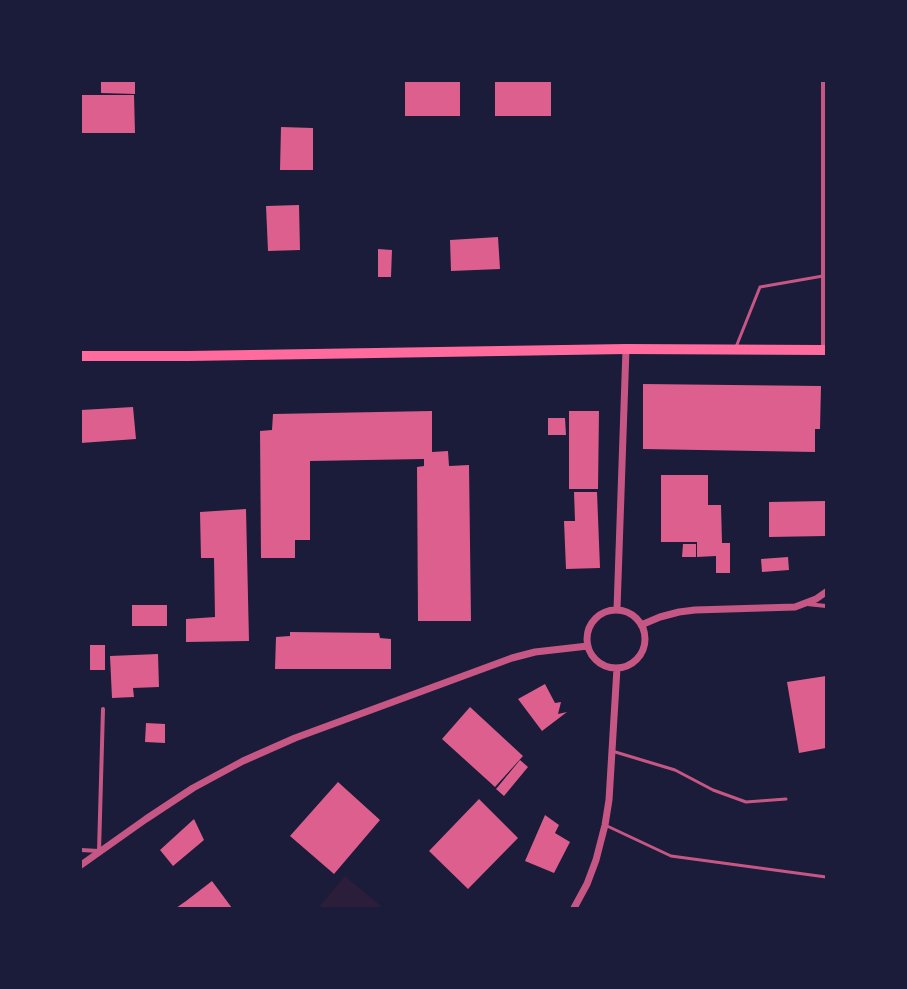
<!DOCTYPE html>
<style>
body{margin:0}
#map{position:relative;width:907px;height:989px;overflow:hidden;background:#1b1b3a;font-family:"Times New Roman",serif}
canvas{display:block}
.frame{position:absolute;inset:0;border:82px solid #1b1b3a;pointer-events:none}
</style>
<div id="map">
<canvas width="907" height="989"></canvas>
<div class="frame"></div>
</div>
<script>
const c = document.querySelector('canvas').getContext('2d');
c.lineJoin = 'round';
function fill(path, color) { c.fillStyle = color; c.fill(path, 'evenodd'); }
const shape = rows => new Path2D(rows.map(r => 'M' + r).join(''));
function strokePath(path, color, width, dash) { c.strokeStyle = color; c.lineWidth = width; c.lineCap = dash ? 'butt' : 'round'; c.setLineDash(dash || []); c.stroke(path); }
const green = shape([
 [345,876,383,908,318,908]
]);
const building = shape([
 [101,81,135,81,135,94,101,93],
 [405,81,460,81,460,116,405,116],
 [495,81,551,81,551,116,495,116],
 [81,95,134,95,135,133,81,133],
 [281,127,313,128,313,170,280,170],
 [299,205,300,250,268,251,266,206],
 [498,237,500,269,451,271,450,240],
 [378,249,392,250,391,277,378,277],
 [643,384,821,386,820,429,815,429,815,452,643,449],
 [133,407,136,439,81,443,81,410],
 [432,411,432,452,448,451,449,466,469,465,471,621,418,621,417,467,424,466,424,459,310,461,310,540,295,540,295,558,261,558,260,431,272,430,273,414],
 [569,411,599,411,598,489,569,489],
 [548,418,565,418,566,435,548,435],
 [661,475,708,475,708,505,721,505,722,543,730,543,730,573,716,573,716,556,697,557,697,542,661,542],
 [574,492,597,492,600,568,566,569,564,521,575,521],
 [826,501,826,536,769,537,769,502],
 [246,509,249,641,186,642,186,619,215,617,214,558,201,558,200,512],
 [683,544,696,544,696,557,682,557],
 [788,557,789,570,762,572,761,559],
 [132,605,167,605,167,626,132,626],
 [290,632,379,633,380,638,391,639,391,669,275,669,276,637,290,636],
 [90,645,105,645,105,670,90,670],
 [158,654,159,687,133,688,134,697,112,698,110,656],
 [826,676,826,748,799,753,787,682],
 [545,684,555,703,561,702,558,714,567,712,542,731,518,699],
 [470,707,523,756,495,787,442,739],
 [146,723,165,724,165,743,145,742],
 [520,760,528,767,504,796,496,789],
 [338,782,380,820,334,874,290,836],
 [479,799,518,838,468,889,429,851],
 [545,815,559,825,555,833,570,842,554,873,525,861],
 [194,819,204,840,173,866,160,850],
 [212,881,232,908,176,908,186,901]
]);
const service = shape([
 [736,347,760,287,823,276],
 [612,751,675,770,713,790,746,802,786,799],
 [605,825,671,856,826,877]
]);
const minor = shape([
 [823,349,823,81],
 [807,604,826,606],
 [81,850,99,851,103,709]
]);
const tertiary = shape([
 [617,609,626,349],
 '587 639a29 29 0 1 1 58 0a29 29 0 1 1-58 0Z',
 [641,625,660,617,679,612,695,610,795,607,816,599,826,592],
 [81,865,146,819,193,788,243,761,295,738,512,658,535,652,588,646],
 [574,908,587,884,596,860,605,825,609,800,617,668]
]);
const primary = shape([
 [81,356,188,356,626,349,826,350]
]);
fill(green, '#2a1e3b');
fill(building, '#dd5f8e');
strokePath(service, '#c65784', 3);
strokePath(minor, '#c65784', 4);
strokePath(tertiary, '#c65784', 7);
strokePath(primary, '#ff6b9d', 10);
</script>
